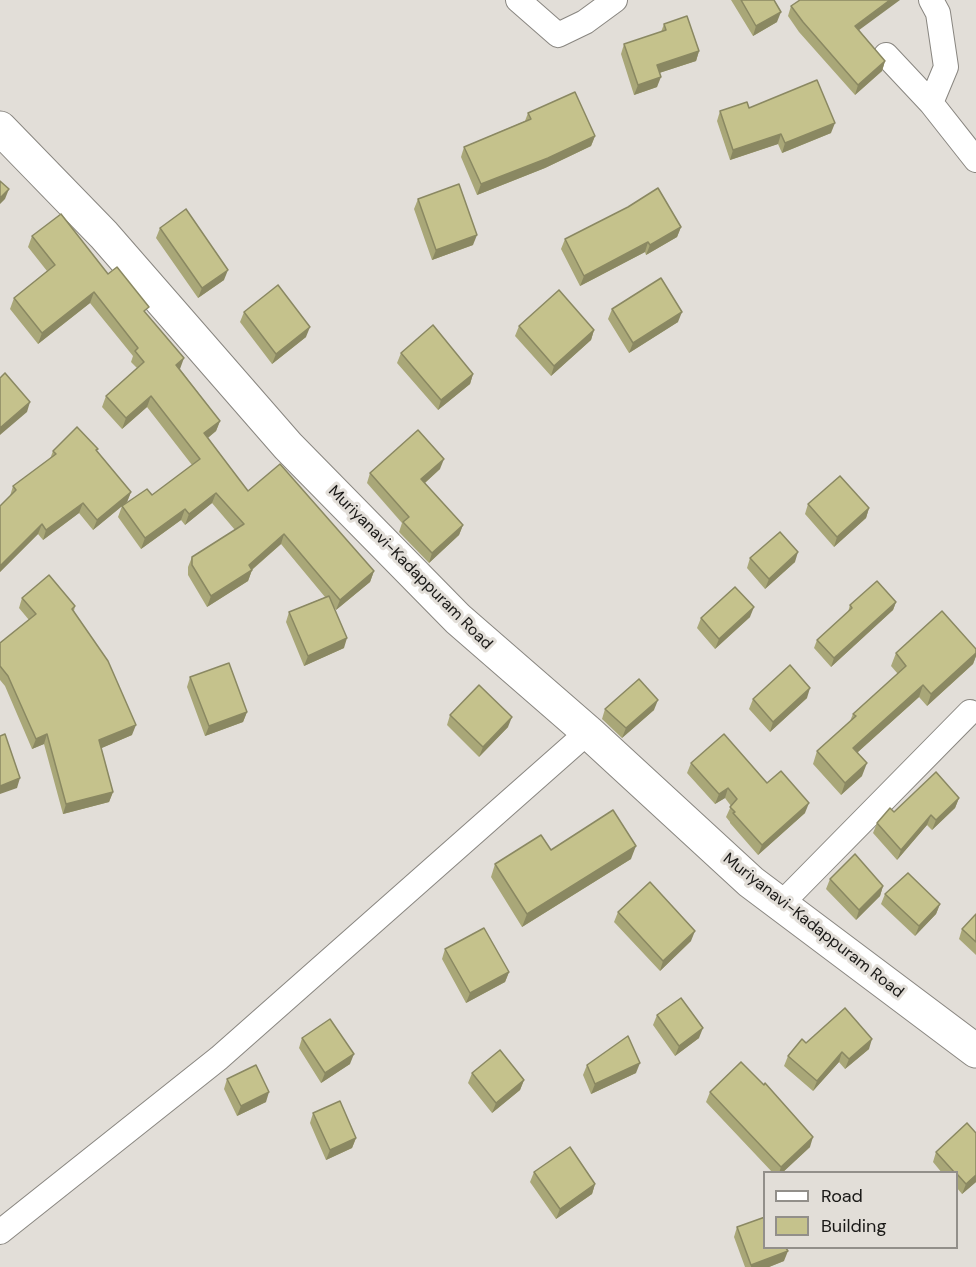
<!DOCTYPE html>
<style>
body{margin:0}
#map{position:relative;width:976px;height:1267px;overflow:hidden;background:#e2ded8;font-family:"DM Sans",sans-serif}
canvas{display:block}
.legend{position:absolute;left:763px;top:1171px;width:195px;height:78px;box-sizing:border-box;background:#e2ded8;border:2px solid #928f8a;margin:0;padding:8px 10px;list-style:none;font-size:18px;color:#191816}
.legend li{display:flex;align-items:center;gap:12px;height:30px}
.legend b{width:30px;border:2px solid #928f8a}
</style>
<div id="map">
<canvas width="976" height="1267"></canvas>
<ul class="legend">
<li><b style="height:8px;background:#fff"></b>Road</li>
<li><b style="height:16px;background:#c5c28c"></b>Building</li>
</ul>
</div>
<script>
const c = document.querySelector('canvas').getContext('2d');
c.lineJoin = 'round';
const shape = rows => new Path2D(rows.map(r => 'M' + r).join(''));
function strokePath(path, color, width, dash) { c.strokeStyle = color; c.lineWidth = width; c.lineCap = dash ? 'butt' : 'round'; c.setLineDash(dash || []); c.stroke(path); }
function fill(path, color) { c.fillStyle = color; c.fill(path, 'evenodd'); }
function drawText(font, color, halo, rows, align = 'center') {
  c.font = font + ' "DM Sans",sans-serif'; c.lineWidth = 6; c.setLineDash([]); c.textBaseline = 'middle'; c.strokeStyle = halo; c.fillStyle = color; for (const [text, x, y, turn = 0] of rows) {
    c.save(); c.translate(x, y); c.rotate((+turn || 0) * Math.PI / 180); c.textAlign = isNaN(turn) ? turn : align; if (halo) c.strokeText(text, 0, 0); c.fillText(text, 0, 0); c.restore();
  }
}
const street = shape([
 [518,0,558,35,585,22,615,0],
 [931,0,938,13,946,67,931,103],
 [886,55,931,103,976,160],
 [781,904,970,712],
 [0,1232,219,1058,588,732]
]);
const secondary = shape([
 [0,128,104,235,288,446,458,619,588,732,751,882,976,1051]
]);
const wall = shape([
 [731,0,774,0,777,22,753,36],
 [791,6,859,30,885,61,882,71,855,95,799,32,788,16],
 [664,24,699,51,696,61,659,73,657,87,634,95,621,54,624,44,661,32],
 [749,108,831,133,782,153,778,144,730,160,717,121,720,111],
 [528,113,595,136,591,146,545,168,477,195,461,157,464,147,525,121],
 [418,199,473,245,432,260,414,209],
 [681,227,677,237,646,255,645,252,580,286,561,249,565,239],
 [160,228,224,280,198,298,156,238],
 [32,236,108,274,146,314,180,369,220,421,216,431,208,438,248,491,374,571,370,582,336,610,334,607,344,648,304,666,286,622,289,612,325,597,281,544,252,570,248,581,207,607,188,575,188,567,192,557,235,530,212,503,185,525,181,520,141,549,118,517,122,506,152,495,192,465,147,407,122,429,102,407,106,396,137,368,131,362,133,356,90,303,38,344,10,309,14,298,47,271,28,247],
 [612,309,678,322,629,353,608,319],
 [244,312,306,337,272,364,240,322],
 [519,326,594,330,591,340,551,376,515,336],
 [401,353,473,374,470,384,438,410,397,363],
 [53,451,97,451,131,492,127,502,93,530,79,513,43,540,38,534,0,572,0,506,10,496,13,486,50,459],
 [440,469,425,483,463,525,459,535,429,563,399,532,402,523,367,483,370,473],
 [808,504,869,508,866,518,834,547,805,514],
 [750,558,795,562,765,589,747,568],
 [22,598,75,606,74,611,132,735,101,748,113,792,109,802,63,814,44,744,32,749,5,686,0,680,0,643,29,620,19,608],
 [896,602,893,610,831,667,814,648,817,640,848,612,850,605],
 [750,617,715,649,697,628,701,618],
 [976,649,976,656,973,664,927,706,919,697,858,752,862,776,841,795,813,764,817,751,850,721,853,714,898,674,891,666,896,653],
 [190,677,247,712,243,722,205,736,187,687],
 [807,698,770,732,749,709,753,699],
 [605,709,654,710,622,738,602,719],
 [450,715,508,727,479,757,447,725],
 [691,763,767,783,805,813,758,855,730,823,730,822,726,817,731,806,725,798,715,804,687,773],
 [959,798,955,808,932,830,927,825,897,860,873,833,877,823,894,812],
 [551,850,631,859,522,927,491,877,495,864],
 [830,879,883,886,880,896,856,920,826,889],
 [885,894,940,904,936,914,915,936,881,904],
 [618,912,691,941,660,971,614,922],
 [976,914,976,955,959,939,962,929],
 [445,949,509,972,505,982,466,1003,442,959],
 [657,1015,699,1038,675,1056,653,1025],
 [302,1038,350,1064,321,1083,299,1048],
 [806,1043,869,1049,845,1069,839,1062,813,1091,784,1066,788,1056],
 [587,1065,636,1073,591,1094,583,1075],
 [472,1073,524,1080,520,1090,492,1113,468,1083],
 [227,1079,266,1102,237,1116,224,1089],
 [710,1092,810,1147,782,1173,773,1173,706,1102],
 [313,1113,356,1138,352,1148,326,1160,310,1123],
 [936,1152,976,1182,962,1194,957,1188,957,1173,942,1173,933,1162],
 [534,1172,595,1184,592,1194,556,1219,530,1182],
 [737,1227,784,1261,769,1267,745,1267,734,1237]
]);
const shadedWall = shape([
 [890,0,900,0,851,36,855,26],
 [781,12,777,22,753,36,756,26],
 [699,51,696,61,653,75,657,65],
 [885,61,882,71,855,95,858,85],
 [661,77,657,87,634,95,638,85],
 [835,123,831,133,782,153,785,143],
 [781,134,778,144,730,160,733,150],
 [595,136,591,146,545,168,477,195,481,184],
 [9,189,5,199,0,204,0,198],
 [681,227,677,237,646,255,650,245],
 [477,235,473,245,432,260,436,250],
 [648,242,645,252,580,286,584,276],
 [228,270,224,280,198,298,202,288],
 [94,292,90,303,38,344,42,333],
 [682,312,678,322,629,353,633,343],
 [310,327,306,337,272,364,276,354],
 [594,330,591,340,551,376,554,366],
 [184,358,180,369,172,376,176,365],
 [473,374,470,384,438,410,441,400],
 [151,396,147,407,122,429,126,418],
 [30,402,27,412,0,435,0,428],
 [220,421,216,431,200,444,204,433],
 [444,459,440,469,418,489,421,479],
 [131,492,127,502,93,530,97,520],
 [216,493,212,503,185,525,189,514],
 [83,503,79,513,43,540,46,530],
 [869,508,866,518,834,547,837,537],
 [185,509,181,520,141,549,145,538],
 [42,524,38,534,0,572,0,566],
 [463,525,459,535,429,563,432,553],
 [284,534,281,544,249,572,252,570,248,581,207,607,211,596,249,565],
 [798,552,795,562,765,589,769,579],
 [374,571,370,582,336,610,340,600],
 [896,602,893,610,831,667,834,658],
 [754,607,750,617,715,649,719,639],
 [347,638,344,648,304,666,308,656],
 [976,653,976,656,973,664,927,706,931,694],
 [923,685,919,697,849,760,853,748],
 [810,688,807,698,770,732,773,722],
 [658,700,654,710,622,738,626,728],
 [247,712,243,722,205,736,209,726],
 [512,717,508,727,479,757,483,747],
 [136,725,132,735,95,751,99,740],
 [47,734,44,744,32,749,36,739],
 [867,763,862,776,841,795,845,783],
 [20,778,17,788,0,794,0,786],
 [728,788,725,798,715,804,719,794],
 [113,792,109,802,63,814,66,804],
 [959,798,955,808,932,830,936,820],
 [809,803,805,813,758,855,762,845],
 [931,815,927,825,897,860,901,850],
 [636,846,631,859,522,927,527,914],
 [883,886,880,896,856,920,859,910],
 [940,904,936,914,915,936,919,926],
 [695,931,691,941,660,971,663,961],
 [509,972,505,982,466,1003,470,993],
 [703,1028,699,1038,675,1056,679,1046],
 [872,1039,869,1049,845,1069,849,1059],
 [842,1052,839,1062,813,1091,817,1081],
 [354,1054,350,1064,321,1083,325,1073],
 [640,1063,636,1073,591,1094,595,1084],
 [524,1080,520,1090,492,1113,496,1103],
 [269,1092,266,1102,237,1116,241,1106],
 [813,1137,810,1147,782,1173,779,1173,781,1167],
 [356,1138,352,1148,326,1160,330,1150],
 [976,1175,976,1182,962,1194,966,1184],
 [595,1184,592,1194,556,1219,560,1209],
 [788,1251,784,1261,769,1267,751,1267,751,1265]
]);
const building = shape([
 [741,0,774,0,781,12,756,26,741,0],
 [800,0,890,0,855,26,885,61,858,85,803,22,791,6,800,0],
 [687,16,699,51,657,65,661,77,638,85,624,44,666,30,664,24,687,16],
 [817,80,835,123,785,143,781,134,733,150,720,111,747,102,749,108,817,80],
 [575,92,595,136,548,158,481,184,464,147,531,119,528,113,575,92],
 [0,181,9,189,0,198,0,181],
 [459,184,477,235,436,250,418,199,459,184],
 [658,188,681,227,650,245,648,242,584,276,565,239,628,207,658,188],
 [186,209,228,270,202,288,160,228,186,209],
 [61,214,108,274,117,267,149,307,144,311,184,358,176,365,220,421,204,433,248,491,280,464,374,571,340,600,284,534,249,565,252,570,211,596,192,565,192,557,244,524,216,493,189,514,185,509,145,538,122,506,147,489,152,495,200,459,151,396,126,418,106,396,144,362,135,351,138,348,94,292,42,333,14,298,55,265,32,236,61,214],
 [661,278,682,312,633,343,612,309,661,278],
 [278,285,310,327,276,354,244,312,278,285],
 [559,290,594,330,554,366,519,326,559,290],
 [433,325,473,374,441,400,401,353,433,325],
 [5,373,30,402,0,428,0,378,5,373],
 [77,427,98,449,96,450,131,492,97,520,83,503,46,530,42,524,0,566,0,506,16,490,13,486,56,454,53,451,77,427],
 [418,430,444,459,421,479,463,525,432,553,403,522,409,517,370,473,418,430],
 [840,476,869,508,837,537,808,504,840,476],
 [780,532,798,552,769,579,750,558,780,532],
 [49,575,75,606,72,609,108,661,136,725,99,740,113,792,66,804,47,734,36,739,8,676,0,666,0,643,36,614,22,598,49,575],
 [877,581,896,602,834,658,817,640,852,608,850,605,877,581],
 [735,587,754,607,719,639,701,618,735,587],
 [329,596,347,638,308,656,289,612,329,596],
 [942,611,976,649,976,653,931,694,923,685,853,748,867,763,845,783,817,751,856,716,853,714,906,666,896,653,942,611],
 [229,663,247,712,209,726,190,677,229,663],
 [790,665,810,688,773,722,753,699,790,665],
 [639,679,658,700,626,728,605,709,639,679],
 [479,685,512,717,483,747,450,715,479,685],
 [5,734,20,778,0,786,0,736,5,734],
 [724,734,767,783,781,771,809,803,762,845,733,813,735,812,730,807,737,799,728,788,719,794,691,763,724,734],
 [936,772,959,798,936,820,931,815,901,850,877,823,890,808,894,812,936,772],
 [613,810,636,846,527,914,495,864,541,835,551,850,613,810],
 [855,854,883,886,859,910,830,879,855,854],
 [908,873,940,904,919,926,885,894,908,873],
 [650,882,695,931,663,961,618,912,650,882],
 [976,914,976,942,962,929,976,914],
 [484,928,509,972,470,993,445,949,484,928],
 [681,998,703,1028,679,1046,657,1015,681,998],
 [845,1008,872,1039,849,1059,842,1052,817,1081,788,1056,802,1039,806,1043,845,1008],
 [330,1019,354,1054,325,1073,302,1038,330,1019],
 [628,1036,640,1063,595,1084,587,1065,628,1036],
 [500,1050,524,1080,496,1103,472,1073,500,1050],
 [741,1062,764,1085,765,1083,813,1137,781,1167,710,1092,741,1062],
 [256,1065,269,1092,241,1106,227,1079,256,1065],
 [340,1101,356,1138,330,1150,313,1113,340,1101],
 [967,1123,976,1133,976,1175,966,1184,957,1174,957,1173,955,1173,936,1152,967,1123],
 [570,1147,595,1184,560,1209,534,1172,570,1147],
 [765,1217,765,1248,786,1248,788,1251,751,1265,737,1227,765,1217]
]);
const streetNames = [
 ["Muriyanavi-Kadappuram Road",410,568,45],
 ["Muriyanavi-Kadappuram Road",813,926,38]
];
strokePath(street, '#898680', 26);
strokePath(secondary, '#898680', 35);
strokePath(street, '#fff', 24);
strokePath(secondary, '#fff', 33);
fill(wall, '#a9a778');
fill(shadedWall, '#8a8862');
fill(building, '#c5c28c');
strokePath(building, '#8a8862', 1.5);
drawText('16px', '#191816', '#e2ded8', streetNames);
</script>
